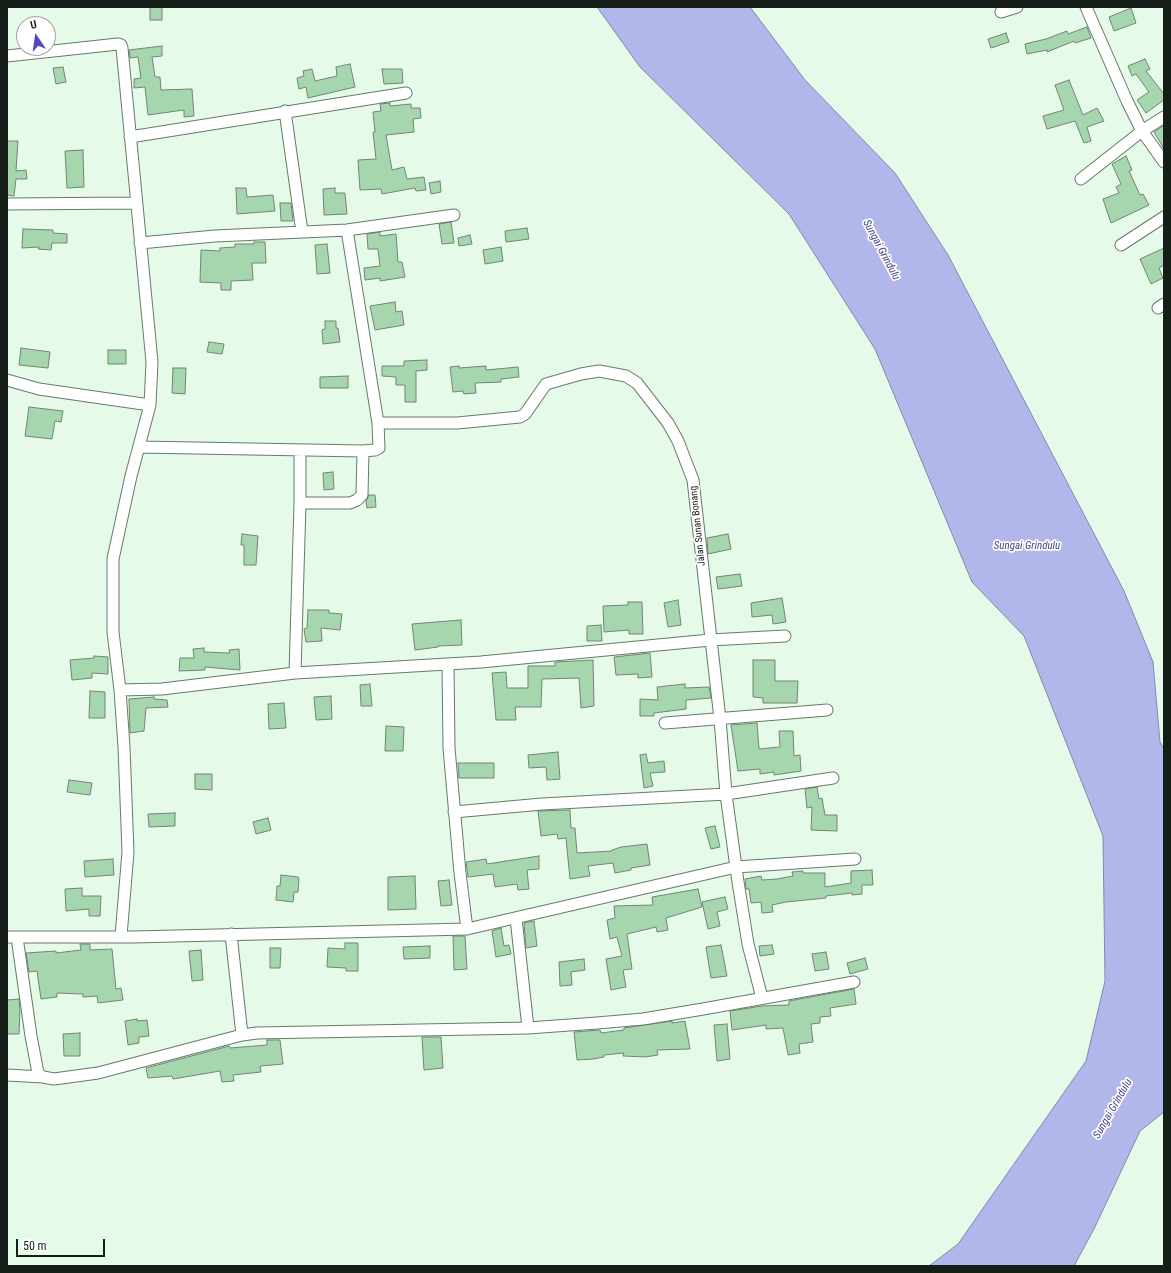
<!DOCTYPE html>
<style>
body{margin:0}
#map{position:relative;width:1171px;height:1273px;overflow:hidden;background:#e5fae8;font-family:"Roboto Condensed",sans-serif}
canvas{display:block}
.frame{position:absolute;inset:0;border:8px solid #161e18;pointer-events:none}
.north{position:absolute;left:16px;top:16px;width:40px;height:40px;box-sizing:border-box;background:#fff;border:1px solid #a2a5a3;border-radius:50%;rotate:347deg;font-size:11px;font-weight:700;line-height:16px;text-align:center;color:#161e18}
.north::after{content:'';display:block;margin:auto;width:14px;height:18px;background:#5249c0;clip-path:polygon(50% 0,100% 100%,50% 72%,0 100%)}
.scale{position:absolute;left:16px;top:1239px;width:89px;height:18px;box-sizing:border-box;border:2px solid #161e18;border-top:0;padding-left:5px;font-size:12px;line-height:14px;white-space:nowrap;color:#161e18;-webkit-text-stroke:3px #fff;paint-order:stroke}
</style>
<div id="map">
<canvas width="1171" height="1273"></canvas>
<div class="frame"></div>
<div class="north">U</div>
<div class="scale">50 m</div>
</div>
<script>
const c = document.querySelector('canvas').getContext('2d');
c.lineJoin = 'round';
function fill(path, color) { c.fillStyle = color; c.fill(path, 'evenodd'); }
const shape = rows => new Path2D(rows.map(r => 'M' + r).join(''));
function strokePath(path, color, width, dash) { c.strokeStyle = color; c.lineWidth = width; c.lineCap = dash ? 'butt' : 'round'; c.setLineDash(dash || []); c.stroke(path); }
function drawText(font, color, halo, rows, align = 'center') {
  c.font = font + ' "Roboto Condensed",sans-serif'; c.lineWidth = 3.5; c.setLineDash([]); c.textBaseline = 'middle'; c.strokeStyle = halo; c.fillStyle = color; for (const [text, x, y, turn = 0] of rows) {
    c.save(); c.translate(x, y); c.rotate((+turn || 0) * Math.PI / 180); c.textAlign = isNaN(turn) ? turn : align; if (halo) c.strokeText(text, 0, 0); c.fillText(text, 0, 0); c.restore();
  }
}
const water = shape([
 [597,7,750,7,805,80,895,173,948,255,1124,591,1153,662,1160,742,1164,749,1164,1112,1140,1131,1094,1229,1074,1266,929,1266,958,1244,1086,1061,1105,981,1103,836,1024,636,972,582,875,349,789,214,640,67,597,7]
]);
const building = shape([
 [150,7,162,7,162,20,150,20,150,7],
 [1131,8,1136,23,1114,31,1109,17,1131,8],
 [1087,27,1091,38,1075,43,1074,41,1047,52,1047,50,1027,54,1025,44,1046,39,1067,31,1068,34,1087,27],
 [1006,33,1009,42,991,48,988,39,1006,33],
 [162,46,162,56,152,57,155,77,160,77,161,90,192,89,194,116,184,117,184,110,148,115,145,87,134,88,134,79,141,78,138,57,130,58,129,50,162,46],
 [1145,59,1150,69,1146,71,1164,94,1164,100,1146,113,1137,100,1149,92,1136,74,1132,76,1128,66,1145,59],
 [350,64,355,87,308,98,306,87,299,89,297,78,304,76,303,71,312,69,315,81,337,76,336,67,350,64],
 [63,67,66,82,56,84,53,68,63,67],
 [382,69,402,69,403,83,384,84,382,69],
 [1069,80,1083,115,1097,108,1104,121,1087,127,1091,141,1084,143,1075,121,1047,129,1043,116,1064,110,1055,85,1069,80],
 [390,103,390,106,411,104,411,108,420,108,421,118,413,119,414,132,386,135,392,170,404,167,407,179,424,177,426,190,416,191,415,188,382,194,381,189,360,190,358,160,376,159,373,132,375,132,373,112,381,111,380,104,390,103],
 [1163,126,1164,128,1164,149,1154,132,1163,126],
 [7,141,18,141,16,171,26,170,27,179,16,179,14,196,7,195,7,141],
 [83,150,84,187,67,188,65,151,83,150],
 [1126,156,1132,170,1129,171,1140,195,1143,194,1149,205,1111,223,1103,199,1119,193,1116,187,1121,184,1112,164,1126,156],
 [440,181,441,192,431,194,429,183,440,181],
 [236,188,246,188,247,197,273,195,275,211,237,214,236,188],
 [335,188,335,193,345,193,347,214,324,215,323,189,335,188],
 [280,203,291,203,293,221,281,221,280,203],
 [451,222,454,243,442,244,439,224,451,222],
 [527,228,529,239,506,242,505,231,527,228],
 [23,229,53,230,53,233,67,234,67,243,52,243,51,250,38,249,39,247,22,248,23,229],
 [380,232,380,236,396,234,398,262,402,262,405,277,380,281,380,278,365,280,364,268,380,266,378,249,368,249,367,234,380,232],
 [470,235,472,244,459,246,458,238,470,235],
 [254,242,265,242,266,263,252,263,253,280,231,281,231,290,221,290,221,283,200,282,201,250,220,251,220,248,235,247,235,244,254,244,254,242],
 [327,244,330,273,317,274,315,245,327,244],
 [501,247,503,261,485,264,483,250,501,247],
 [1164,248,1164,265,1159,268,1163,278,1151,284,1140,259,1164,248],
 [395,302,396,312,402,311,404,325,375,330,370,306,395,302],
 [325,321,336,321,336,328,338,328,340,342,323,344,322,330,325,329,325,321],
 [209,342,224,344,222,354,207,352,209,342],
 [21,348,50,352,48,368,19,365,21,348],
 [108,350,126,350,126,364,108,364,108,350],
 [427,360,427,370,416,371,416,402,405,402,405,385,396,385,396,377,382,376,382,366,404,366,404,361,427,360],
 [459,366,459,368,486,366,486,370,518,367,519,377,501,379,501,382,475,383,476,393,464,394,463,391,453,392,450,367,459,366],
 [173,368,186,368,185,394,172,393,173,368],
 [348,376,348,388,320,388,320,377,348,376],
 [29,407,63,411,61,422,55,421,52,439,25,436,29,407],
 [333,472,334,489,324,490,323,473,333,472],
 [369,495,375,495,376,507,367,508,366,501,369,495],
 [242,534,258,536,256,565,244,565,244,545,241,545,242,534],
 [728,534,731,549,708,554,707,538,728,534],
 [740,574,742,586,718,589,716,577,740,574],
 [782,598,786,622,773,624,772,615,752,617,751,603,782,598],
 [678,600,681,625,668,627,664,603,678,600],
 [628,602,642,602,643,634,629,634,629,630,604,632,603,606,628,605,628,602],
 [308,610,329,610,329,613,342,614,340,630,321,628,322,641,306,642,304,629,307,628,308,610],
 [461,620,462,645,438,646,438,647,415,650,412,624,461,620],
 [601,625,602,641,587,641,587,626,601,625],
 [204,648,204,652,230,653,229,650,239,649,240,670,205,667,205,670,179,671,180,658,194,658,193,649,204,648],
 [650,653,652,677,638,678,638,674,616,675,614,657,650,653],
 [94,656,108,657,108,674,92,673,92,678,72,680,70,660,94,658,94,656],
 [593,660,594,706,581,708,579,678,542,679,541,707,515,707,516,720,496,720,492,673,506,672,507,688,528,688,528,666,555,666,555,662,593,660],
 [753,660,775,660,775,681,798,681,797,703,763,703,763,698,753,697,753,660],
 [370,684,372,706,361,706,360,685,370,684],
 [685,684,685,688,709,687,711,698,686,700,686,709,654,713,654,716,640,716,640,699,658,700,657,687,685,684],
 [90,691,105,692,105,718,89,718,90,691],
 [331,696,332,719,316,720,314,697,331,696],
 [154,697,154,699,167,700,168,707,146,708,144,731,130,733,129,699,154,697],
 [284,703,286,728,269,729,268,704,284,703],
 [757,723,759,749,780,747,779,731,793,731,794,756,800,755,801,771,774,775,774,772,760,774,760,769,738,771,731,725,757,723],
 [386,726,404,727,403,751,385,751,386,726],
 [558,752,560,779,547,780,546,767,529,768,528,755,558,752],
 [646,754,648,763,664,761,665,772,650,773,653,786,644,788,640,755,646,754],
 [458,763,494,763,494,778,459,778,458,763],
 [195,774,212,774,212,790,195,789,195,774],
 [69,780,92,783,90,795,67,792,69,780],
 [817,787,819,799,822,798,825,815,837,815,837,831,811,830,812,807,807,808,805,789,817,787],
 [570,810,571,828,575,828,577,853,612,851,612,850,621,847,647,844,650,865,631,868,631,870,615,873,613,863,588,866,590,876,570,879,566,838,558,839,557,834,541,836,538,811,570,810],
 [175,813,175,826,149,827,148,814,175,813],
 [268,818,271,830,256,834,253,822,268,818],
 [715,826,720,847,711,849,705,828,715,826],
 [539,856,539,869,527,870,529,889,518,890,517,884,495,887,493,874,468,877,466,862,486,859,487,864,539,856],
 [113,859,114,875,85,877,84,861,113,859],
 [872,870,873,885,862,885,862,894,852,895,852,893,826,896,826,898,786,902,772,905,773,912,762,913,761,902,751,903,749,889,746,889,745,879,761,876,762,880,777,879,793,876,792,872,803,871,803,873,825,873,825,887,851,883,851,871,872,870],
 [281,875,298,877,299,879,298,892,294,892,293,902,276,900,277,886,280,886,281,875],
 [415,876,416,909,388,910,388,877,415,876],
 [449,880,452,905,441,906,438,881,449,880],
 [82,888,82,896,101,896,100,916,89,916,89,909,66,911,65,889,82,888],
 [698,889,702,907,666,918,668,930,657,932,656,927,627,934,632,969,623,970,626,987,611,990,606,959,622,956,617,937,610,939,607,920,615,918,614,906,653,905,652,897,698,889],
 [725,897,728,909,717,912,720,926,708,929,702,902,725,897],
 [534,921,537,946,526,948,524,923,534,921],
 [501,928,504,946,509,945,511,954,496,957,492,931,501,928],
 [453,936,465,936,467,969,454,970,453,936],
 [345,943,358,943,358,971,346,971,346,968,327,967,328,948,345,949,345,943],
 [80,944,90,944,90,950,112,949,116,989,121,988,123,1000,98,1003,97,996,83,997,83,994,57,993,57,997,41,999,37,971,29,972,26,953,56,951,56,953,81,950,80,944],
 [721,945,727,976,711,978,706,947,721,945],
 [772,945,774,954,760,956,759,946,772,945],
 [430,946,430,958,404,959,403,947,430,946],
 [270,948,281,948,280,968,270,968,270,948],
 [201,950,203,980,192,981,189,951,201,950],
 [826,952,829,969,815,971,812,954,826,952],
 [865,958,868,969,850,974,847,963,865,958],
 [584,959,585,970,571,972,572,985,560,986,559,962,584,959],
 [854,989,856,1004,830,1008,831,1016,820,1017,820,1023,811,1024,813,1042,799,1044,800,1053,788,1055,783,1028,766,1029,766,1025,732,1030,730,1011,762,1006,789,1005,789,1001,854,989],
 [19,999,20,1010,19,1034,7,1034,7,1000,19,999],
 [137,1019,137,1021,147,1020,149,1036,139,1037,139,1043,128,1045,125,1021,137,1019],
 [672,1021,672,1023,685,1021,690,1049,657,1050,658,1055,645,1057,623,1056,624,1053,604,1055,604,1057,593,1059,577,1060,574,1032,600,1030,601,1033,624,1030,624,1028,672,1021],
 [727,1024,730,1059,717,1061,714,1025,727,1024],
 [80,1033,80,1056,64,1056,63,1034,80,1033],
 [422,1037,441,1037,443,1068,424,1070,422,1037],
 [267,1040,280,1040,283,1064,260,1066,261,1072,233,1075,234,1081,222,1082,220,1071,173,1079,172,1076,148,1078,146,1068,229,1046,230,1048,267,1045,267,1040]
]);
const minor = shape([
 [1086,7,1127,101,1142,131,1164,162],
 [1001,12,1017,7],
 [7,56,118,44,121,45,122,48,152,362,150,405,131,476,113,559,113,632,120,690,124,747,128,852,121,936],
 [285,111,302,232],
 [130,137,406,93],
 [1081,179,1142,131,1164,117],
 [7,204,135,203],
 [140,243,215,236,347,230,454,215],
 [1121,245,1164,217],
 [1158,308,1164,304],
 [7,380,39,389,150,405],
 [378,423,457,423,520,417,525,414,546,384,581,374,599,371,626,376,637,383,668,423,678,441,693,480,720,719,726,794,738,882,748,944,762,998],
 [139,447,363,451,375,450,379,448,378,423,347,230],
 [300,503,300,450],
 [448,664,449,748,460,873,467,929],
 [295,673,300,503,350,503,357,500,362,495,363,451],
 [120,690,162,689,295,673,481,662,710,640,785,636],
 [665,723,827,710],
 [454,812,542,804,726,794,833,778],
 [516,918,528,1028],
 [231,934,242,1035,257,1033,528,1028,597,1023,643,1019,703,1009,854,982],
 [7,937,133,937,467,929,736,867,855,859],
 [17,937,31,1036,38,1073,43,1077,54,1079,98,1073,242,1035],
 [7,1075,43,1077]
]);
const streetNames = [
 ["Jalan Sunan Bonang",698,526,-96]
];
const waterNames = [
 ["Sungai Grindulu",881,250,62],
 ["Sungai Grindulu",1027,546],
 ["Sungai Grindulu",1113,1109,-60]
];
fill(water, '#b1b6eb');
strokePath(water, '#8288ac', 1);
fill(building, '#a5d6ad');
strokePath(building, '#728575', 1);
strokePath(minor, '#677a6a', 13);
strokePath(minor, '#fff', 11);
drawText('10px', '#161e18', '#fff', streetNames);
drawText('italic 11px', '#444485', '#fff', waterNames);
</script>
